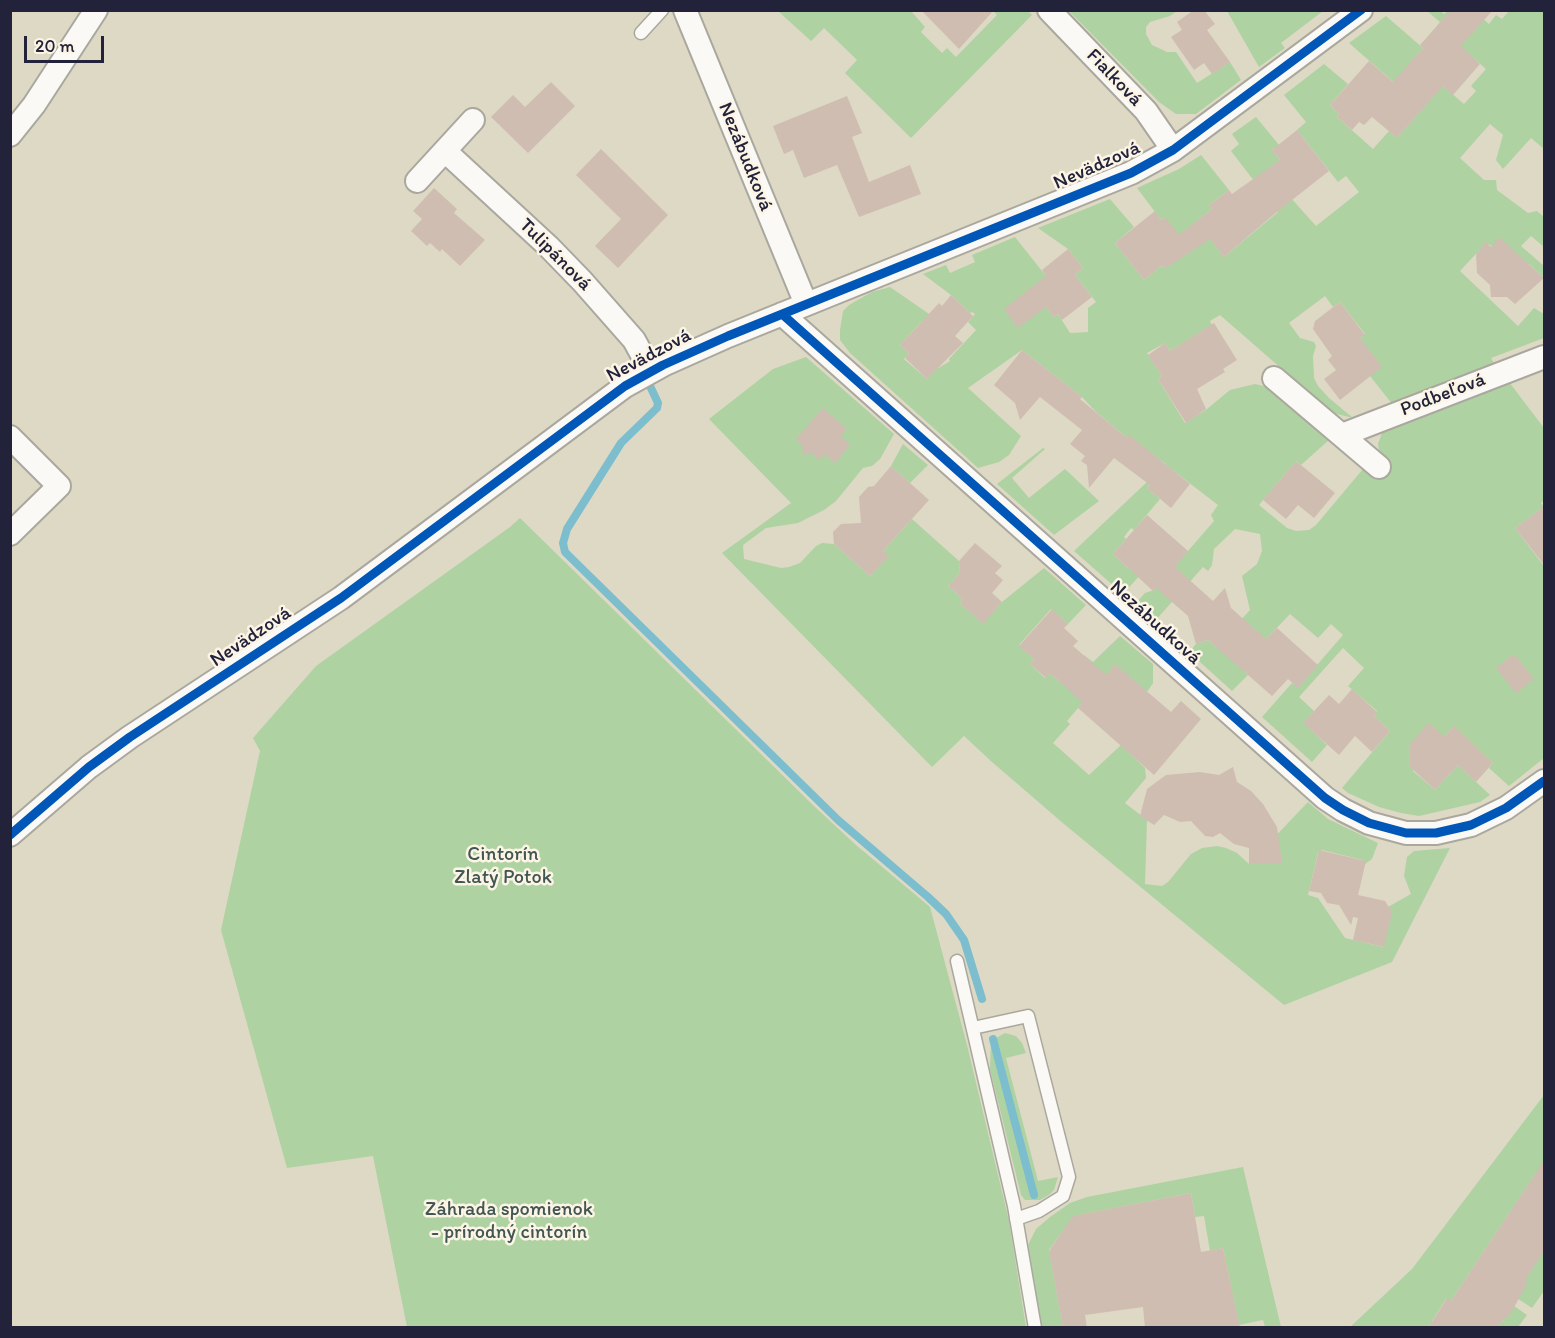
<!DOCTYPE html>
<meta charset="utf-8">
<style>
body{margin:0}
#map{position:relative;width:1555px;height:1338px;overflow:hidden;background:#ddd9c5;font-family:Itim,sans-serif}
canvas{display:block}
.frame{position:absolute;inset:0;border:12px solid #22223b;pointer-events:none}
.scale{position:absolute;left:24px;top:36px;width:80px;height:27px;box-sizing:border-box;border:3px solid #22223b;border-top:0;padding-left:8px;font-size:18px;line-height:21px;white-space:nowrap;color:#22223b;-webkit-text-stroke:4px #fcf5e5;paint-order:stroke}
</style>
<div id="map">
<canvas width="1555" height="1338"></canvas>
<div class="frame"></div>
<div class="scale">20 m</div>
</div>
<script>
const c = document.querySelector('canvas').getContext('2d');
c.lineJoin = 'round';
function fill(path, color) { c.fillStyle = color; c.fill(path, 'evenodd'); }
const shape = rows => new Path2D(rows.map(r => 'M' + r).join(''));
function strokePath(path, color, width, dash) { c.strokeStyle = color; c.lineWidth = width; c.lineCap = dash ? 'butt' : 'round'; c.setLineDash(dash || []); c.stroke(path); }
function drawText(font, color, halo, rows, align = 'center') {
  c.font = font + ' Itim,sans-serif'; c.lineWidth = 5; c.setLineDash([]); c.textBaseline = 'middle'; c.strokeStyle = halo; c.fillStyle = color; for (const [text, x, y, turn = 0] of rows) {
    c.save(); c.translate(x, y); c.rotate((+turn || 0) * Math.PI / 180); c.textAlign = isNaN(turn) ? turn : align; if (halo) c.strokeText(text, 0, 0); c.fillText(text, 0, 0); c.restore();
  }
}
const green = shape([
 [778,11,911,11,925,27,921,32,942,53,947,48,956,57,997,15,993,11,1028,11,1032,15,911,138,845,73,857,60,824,28,811,41],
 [1069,11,1177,11,1170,16,1150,22,1146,27,1146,34,1152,45,1167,52,1176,52,1197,83,1230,62,1241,80,1196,114,1176,114,1159,102],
 [1227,11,1323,11,1281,43,1285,48,1259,67],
 [1427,11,1440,11,1444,14,1448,11,1474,11,1489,24,1496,15,1502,19,1509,11,1544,11,1544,149,1531,138,1503,169,1496,160,1503,135,1490,124,1460,158,1484,180,1496,180,1497,190,1528,213,1537,211,1544,217,1544,247,1531,236,1521,246,1544,266,1544,278,1529,264,1528,266,1486,243,1460,271,1518,326,1534,308,1544,314,1544,338,1491,358,1495,365,1393,405,1370,376,1360,338,1365,334,1340,302,1333,307,1325,296,1289,323,1300,338,1314,342,1316,346,1313,356,1314,378,1318,386,1329,398,1353,418,1337,414,1329,410,1220,315,1210,321,1212,325,1170,351,1165,343,1147,353,1162,376,1158,379,1185,423,1207,409,1230,390,1255,384,1268,387,1330,439,1301,465,1296,461,1259,505,1287,528,1296,531,1309,530,1316,525,1363,469,1372,477,1386,461,1379,450,1378,444,1382,433,1389,429,1509,382,1544,428,1544,500,1541,503,1544,507,1515,528,1544,566,1544,758,1509,786,1489,768,1493,763,1453,727,1444,737,1410,753,1410,762,1416,767,1413,771,1435,790,1458,765,1490,795,1480,802,1419,816,1401,813,1379,807,1348,793,1342,788,1390,731,1374,716,1377,711,1348,686,1364,668,1343,648,1299,697,1314,711,1304,723,1327,745,1312,762,1262,717,1292,683,1298,687,1343,635,1331,624,1318,638,1290,614,1253,653,1243,670,1248,675,1232,691,1189,652,1196,644,1208,640,1216,647,1250,610,1242,576,1257,564,1262,551,1260,534,1235,529,1214,549,1212,565,1208,571,1203,567,1154,622,1134,605,1145,593,1154,590,1214,521,1211,515,1218,505,1166,465,1147,488,1160,499,1134,530,1131,528,1124,537,1126,539,1113,554,1128,568,1142,573,1123,594,1074,551,1166,464,1127,438,1096,412,1082,397,1022,350,968,388,1021,436,1009,455,999,462,978,468,850,353,840,340,840,330,843,311,849,305,872,292,890,287,932,316,921,322,900,345,909,353,904,359,927,379,935,370,950,361,949,359,976,330,968,322,975,314,972,312,970,313,951,295,923,274,946,265,950,273,975,262,972,255,1015,237,1046,276,1047,308,1054,317,1058,314,1070,333,1088,332,1088,308,1096,302,1075,275,1083,268,1068,249,1038,228,1110,199,1134,227,1115,243,1144,280,1161,266,1166,268,1165,217,1161,220,1137,188,1179,169,1201,155,1229,190,1209,205,1212,209,1197,221,1224,257,1278,212,1231,151,1239,144,1232,134,1256,117,1279,145,1272,150,1284,165,1282,188,1316,226,1359,192,1346,176,1338,182,1297,130,1306,122,1284,95,1324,64,1348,84,1330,105,1339,114,1337,117,1373,149,1389,131,1397,138,1423,108,1349,43,1386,16,1423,48,1413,60,1464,104,1476,91,1471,86,1486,69,1437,26,1440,22],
 [806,357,894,434,880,459,872,466,863,468,836,501,824,510,798,523,766,528,743,545,744,559,781,568,789,567,800,563,816,546,822,543,834,544,870,576,888,556,883,551,912,519,959,561,960,573,948,586,963,599,960,603,983,623,1002,602,1044,568,1086,605,1068,624,1051,609,1019,645,1034,659,1030,664,1045,678,1050,673,1060,682,1084,655,1093,662,1120,636,1153,664,1153,683,1147,692,1115,665,1067,721,1070,724,1053,743,1089,775,1121,745,1145,768,1146,778,1125,803,1147,820,1145,884,1162,886,1168,882,1191,854,1202,848,1217,846,1226,848,1237,853,1249,864,1308,802,1328,819,1378,843,1372,859,1365,864,1363,860,1322,850,1318,853,1308,895,1318,898,1345,938,1383,947,1388,907,1411,894,1404,876,1407,857,1414,851,1450,848,1392,962,1284,1005,1064,824,992,762,964,736,932,767,722,553,791,503,709,419,773,369],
 [903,444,928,465,910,483,891,466],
 [1043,448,1045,449,1012,478,1029,498,1065,469,1099,501,1054,535,997,484],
 [520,518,815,807,856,845,930,907,967,1045,1009,1221,1026,1327,407,1327,373,1156,287,1168,221,930,260,751,253,738,316,666,510,527],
 [1005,1033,1016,1036,1022,1043,1026,1053,1006,1058,1038,1181,1058,1177,1054,1190,1049,1195,1040,1200,1025,1200,1021,1195,990,1069,991,1041],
 [1544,1095,1544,1174,1534,1176,1451,1301,1446,1299,1432,1321,1434,1323,1432,1327,1429,1325,1427,1328,1349,1328,1412,1269],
 [1243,1167,1281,1327,1265,1327,1263,1320,1239,1325,1223,1248,1210,1251,1204,1216,1195,1217,1191,1193,1074,1216,1049,1250,1063,1327,1041,1327,1028,1245,1036,1229,1050,1217,1070,1203,1087,1197],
 [1544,1250,1544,1291,1532,1308,1514,1296,1520,1296,1524,1282,1528,1283,1521,1278],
 [1510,1303,1527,1315,1518,1327,1493,1328,1504,1320]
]);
const stream = shape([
 [650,386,658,403,657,408,621,443,567,529,563,543,565,552,838,820,928,897,946,914,964,940,982,999],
 [993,1039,1034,1195]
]);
const building = shape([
 [921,10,994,10,959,49],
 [1194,10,1204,10,1215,24,1207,30,1230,62,1212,74,1204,63,1194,70,1171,37,1182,30,1177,22],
 [1451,10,1493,10,1461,46,1480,64,1453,95,1443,86,1397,138,1372,117,1364,125,1359,122,1352,130,1337,117,1339,114,1330,105,1369,61,1393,82,1423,48,1420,45],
 [551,82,575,106,528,153,491,117,513,95,525,107],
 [847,96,862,133,852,137,869,182,910,165,921,194,859,217,837,165,804,178,793,150,784,154,773,126],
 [1297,130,1329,171,1278,211,1224,257,1210,239,1166,268,1161,266,1144,280,1115,243,1155,211,1161,220,1165,217,1179,235,1212,209,1209,205,1229,190,1232,194,1280,160,1272,150],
 [601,149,668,215,618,268,595,246,621,219,576,175],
 [434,188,457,209,454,213,485,240,460,266,442,249,440,252,430,243,427,246,411,231,422,219,413,211],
 [1499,237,1544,278,1515,304,1507,297,1491,297,1490,285,1477,273,1476,254,1486,242,1491,247],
 [1068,249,1083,268,1075,275,1092,297,1062,320,1058,314,1054,317,1046,307,1018,328,1004,309,1046,276,1042,270],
 [951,295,973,316,955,336,963,343,927,379,905,358,909,353,900,345,939,303,942,306],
 [1340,302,1365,335,1360,338,1382,367,1340,400,1324,379,1336,370,1328,360,1332,356,1313,329,1315,321],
 [1214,323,1237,360,1223,369,1225,372,1197,389,1206,409,1186,423,1158,379,1162,376,1148,355,1165,343,1170,351],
 [1022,350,1082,397,1080,399,1127,438,1129,435,1190,484,1171,508,1147,488,1150,485,1114,458,1089,488,1087,465,1081,461,1085,456,1070,444,1082,430,1040,397,1020,420,1015,403,994,385],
 [823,408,847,429,841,436,850,445,835,463,825,454,819,460,812,453,803,455,802,445,796,439],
 [1296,461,1335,493,1314,518,1298,505,1286,519,1263,500],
 [891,466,929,500,883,551,889,556,870,576,834,544,833,532,841,524,861,523,859,497,868,487,874,486],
 [1545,506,1545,566,1515,528],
 [1147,515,1188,551,1175,567,1213,601,1225,588,1231,608,1266,639,1277,628,1318,665,1298,688,1288,679,1272,696,1208,640,1196,644,1188,616,1156,588,1153,591,1113,554],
 [975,543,1002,566,995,573,1003,580,992,593,1002,602,983,624,960,603,963,599,948,586,960,573,959,561],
 [1052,609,1068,624,1064,628,1078,641,1073,646,1106,675,1115,664,1171,712,1181,701,1201,719,1154,775,1078,708,1082,702,1050,673,1046,678,1030,664,1034,659,1019,646],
 [1514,654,1534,679,1516,693,1496,668],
 [1352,689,1377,712,1374,716,1390,731,1372,752,1355,736,1339,755,1303,723,1329,695,1339,704],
 [1429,723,1444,737,1454,726,1493,763,1476,782,1458,765,1435,790,1410,767,1410,744],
 [1233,767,1237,782,1251,791,1263,804,1277,827,1282,863,1249,864,1249,848,1234,844,1220,833,1213,837,1205,836,1191,821,1180,822,1164,815,1154,825,1140,816,1147,789,1166,775,1200,772,1219,775],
 [1319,850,1366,861,1358,895,1385,901,1392,912,1384,947,1353,940,1358,918,1353,917,1351,925,1339,905,1327,903,1321,893,1309,891],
 [1545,1159,1545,1250,1525,1280,1528,1282,1511,1313,1495,1328,1428,1328,1447,1298,1451,1301],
 [1191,1193,1201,1252,1223,1248,1240,1328,1145,1328,1143,1307,1085,1315,1087,1328,1063,1328,1049,1251,1073,1216]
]);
const lane = shape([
 [641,33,662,10],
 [957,961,1014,1206,1035,1328],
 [973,1028,1028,1016,1069,1177,1063,1196,1039,1211,1016,1219]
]);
const street = shape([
 [685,10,806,304],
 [1049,10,1146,111,1173,150],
 [10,135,34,105,96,10],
 [445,151,548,246,582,281,634,340,651,371],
 [417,181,473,120],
 [782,314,1325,798,1343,810,1369,823,1406,833,1436,833,1471,825,1506,808,1544,781],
 [1274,378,1379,467],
 [1342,435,1544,357],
 [10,437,59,486,10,534],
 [10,835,89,767,130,737,341,598,625,386,663,365,728,336,1131,173,1173,150,1361,10]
]);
const cycleway = shape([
 [782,314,1325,798,1343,810,1369,823,1406,833,1436,833,1471,825,1506,808,1544,781],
 [10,835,89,767,130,737,341,598,625,386,663,365,728,336,1131,173,1173,150,1361,10]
]);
const streetNames = [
 ["Fialková",1114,78,46],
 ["Nezábudková",745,157,68],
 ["Nevädzová",1097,166,-24],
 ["Tulipánová",555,255,45],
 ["Nevädzová",649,356,-28],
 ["Podbeľová",1443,395,-21],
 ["Nezábudková",1155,623,42],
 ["Nevädzová",251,637,-34]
];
const parkNames = [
 ["Cintorín",503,855],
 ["Zlatý Potok",503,878],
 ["Záhrada spomienok",509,1210],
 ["- prírodný cintorín",509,1233]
];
fill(green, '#afd2a2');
strokePath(stream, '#7cbdce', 8);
fill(building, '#d0bdb1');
strokePath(lane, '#aaa89e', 15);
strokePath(street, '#aaa89e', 26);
strokePath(lane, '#faf9f6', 12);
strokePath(street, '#faf9f6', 22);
strokePath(cycleway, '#0057b8', 9);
drawText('20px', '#22223b', '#fcf5e5', streetNames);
drawText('20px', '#415552', '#fcf5e5', parkNames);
</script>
